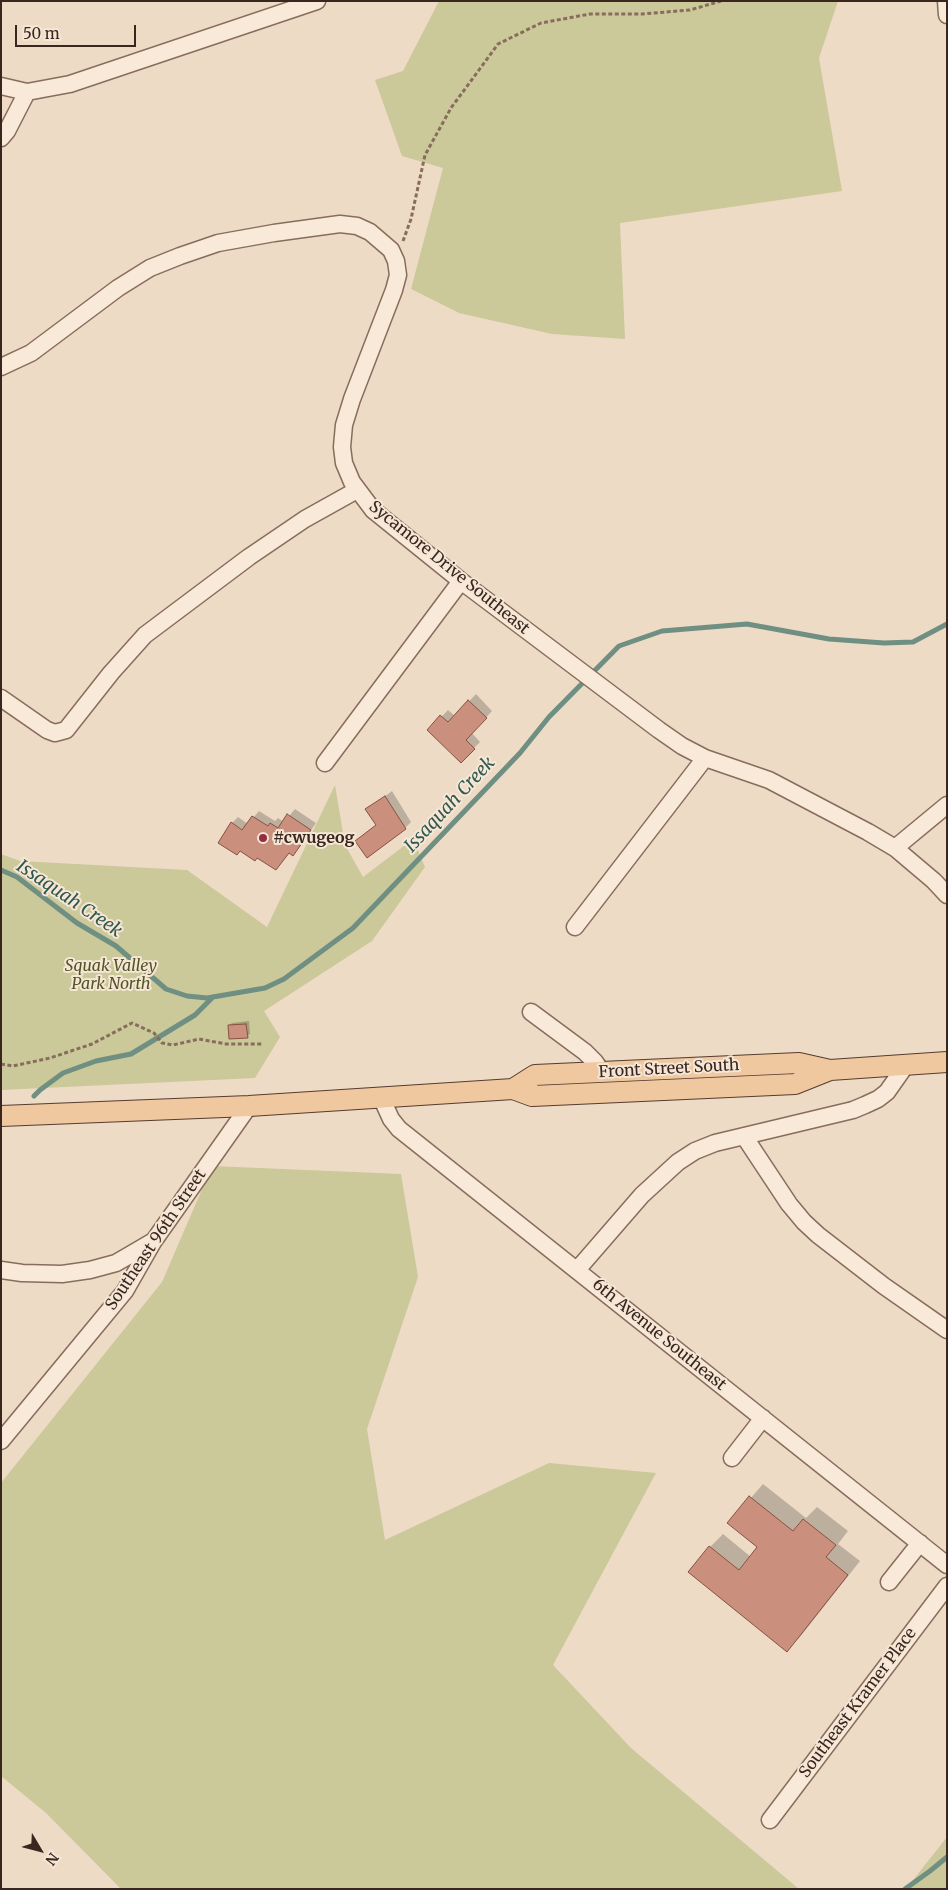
<!DOCTYPE html>
<style>
body{margin:0}
#map{position:relative;width:948px;height:1890px;overflow:hidden;background:#eddbc6;font-family:Merriweather,serif}
canvas{display:block}
.frame{position:absolute;inset:0;border:2px solid #39271f;pointer-events:none}
.north{position:absolute;left:15px;top:1825px;width:50px;height:50px;-webkit-text-stroke:4px #f5e6d5;paint-order:stroke;rotate:127deg;font-size:14px;font-weight:700;line-height:20px;text-align:center;color:#39271f}
.north::after{content:'';display:block;margin:auto;width:18px;height:22px;background:#39271f;clip-path:polygon(50% 0,100% 100%,50% 72%,0 100%)}
.scale{position:absolute;left:15px;top:25px;width:121px;height:22px;box-sizing:border-box;border:2px solid #39271f;border-top:0;padding-left:6px;font-size:15px;line-height:18px;white-space:nowrap;color:#39271f;-webkit-text-stroke:4px #f5e6d5;paint-order:stroke}
</style>
<div id="map">
<canvas width="948" height="1890"></canvas>
<div class="frame"></div>
<div class="north">N</div>
<div class="scale">50 m</div>
</div>
<script>
const c = document.querySelector('canvas').getContext('2d');
c.lineJoin = 'round';
function fill(path, color) { c.fillStyle = color; c.fill(path, 'evenodd'); }
const shape = rows => new Path2D(rows.map(r => 'M' + r).join(''));
function strokePath(path, color, width, dash) { c.strokeStyle = color; c.lineWidth = width; c.lineCap = dash ? 'butt' : 'round'; c.setLineDash(dash || []); c.stroke(path); }
function drawText(font, color, halo, rows, align = 'center') {
  c.font = font + ' Merriweather,serif'; c.lineWidth = 4; c.setLineDash([]); c.textBaseline = 'middle'; c.strokeStyle = halo; c.fillStyle = color; for (const [text, x, y, turn = 0] of rows) {
    c.save(); c.translate(x, y); c.rotate((+turn || 0) * Math.PI / 180); c.textAlign = isNaN(turn) ? turn : align; if (halo) c.strokeText(text, 0, 0); c.fillText(text, 0, 0); c.restore();
  }
}
const green = shape([
 [439,1,838,1,819,58,842,191,620,223,625,339,552,334,459,313,411,289,443,168,402,156,375,80,403,71],
 [335,785,345,845,363,877,413,839,425,867,372,941,264,1011,280,1037,255,1078,1,1090,1,854,20,861,187,870,267,927],
 [212,1166,401,1174,418,1277,367,1429,385,1540,549,1463,656,1473,553,1665,631,1748,799,1889,121,1889,46,1813,1,1776,1,1483,162,1282],
 [947,1837,947,1889,906,1889]
]);
const shadow = shape([
 [476,694,492,711,472,733,480,742,461,761,429,730,448,710,455,716],
 [392,791,411,822,405,828,356,841,377,824,367,810],
 [295,809,316,823,299,848,293,854,290,852,276,869,232,823,238,817,248,824,259,811,275,821,278,818,284,822],
 [249,1021,250,1034,247,1036,229,1026,232,1023],
 [763,1484,806,1518,817,1507,848,1531,838,1544,860,1561,800,1637,787,1650,710,1547,723,1534,751,1557,759,1547,729,1523]
]);
const stream = shape([
 [1,870,17,877,77,923,116,946,166,989,187,996,207,998,265,988,284,979,353,928,520,753,549,717,619,646,662,631,747,624,829,639,884,643,913,642,947,624],
 [34,1096,40,1090,63,1073,96,1061,131,1054,195,1015,213,997],
 [905,1889,930,1871,947,1857]
]);
const building = shape([
 [468,700,487,718,466,740,475,749,461,763,427,730,440,715,448,722,468,700],
 [385,796,406,829,367,858,355,841,376,825,365,809,385,796],
 [287,814,311,830,293,856,289,853,276,870,257,858,255,861,240,851,237,855,218,843,231,822,242,830,252,816,268,826,270,823,278,828,287,814],
 [246,1024,248,1038,229,1039,228,1025,246,1024],
 [749,1496,793,1531,803,1519,836,1545,826,1557,848,1575,787,1652,688,1572,709,1546,739,1570,757,1547,727,1523,749,1496]
]);
const path = shape([
 [403,241,411,219,425,155,451,108,498,44,541,23,590,14,642,14,690,10,721,1],
 [1,1064,13,1066,50,1058,92,1044,132,1023,154,1033,162,1043,173,1045,199,1039,226,1044,263,1044]
]);
const minor = shape([
 [946,1,947,15],
 [1,86,27,92],
 [1,138,7,131,27,92,70,84,317,1],
 [1,367,31,353,118,288,150,268,180,256,218,243,274,233,340,224,357,226,370,232,391,250,396,261,398,275,394,290,352,399,344,425,342,447,344,463,352,482,373,510,461,581,659,730,682,746,705,758,769,780,868,832,895,848,934,881,947,895],
 [1,698,47,730,55,733,66,730,111,673,145,635,249,557,305,519,357,490],
 [325,763,461,581],
 [895,848,947,805],
 [575,927,705,758],
 [531,1012,585,1052,595,1062,602,1072],
 [381,1097,391,1119,399,1129,947,1565],
 [744,1136,789,1204,804,1222,818,1235,884,1286,947,1330],
 [1,1270,22,1273,62,1274,90,1270,116,1263,152,1242],
 [577,1270,642,1195,678,1162,695,1151,715,1143,853,1110,865,1105,878,1099,887,1092,906,1065],
 [1,1441,125,1291,153,1242,249,1106],
 [732,1458,763,1418],
 [889,1582,920,1543],
 [770,1820,947,1586]
]);
const major = shape([
 [513,1089,535,1075,799,1063,830,1070,947,1062],
 [1,1116,249,1106,513,1089,532,1096,795,1084,830,1070]
]);
const markers = [
 [263,838,5,"#952d40"]
];
const streetNames = [
 ["Sycamore Drive Southeast",449,568,39],
 ["Front Street South",669,1069,-3],
 ["Southeast 96th Street",156,1240,-56],
 ["6th Avenue Southeast",659,1335,39],
 ["Southeast Kramer Place",858,1703,-53]
];
const poiNames = [
 ["#cwugeog",273,838]
];
const parkNames = [
 ["Squak Valley",111,966],
 ["Park North",111,984]
];
const waterNames = [
 ["Issaquah Creek",450,805,-47],
 ["Issaquah Creek",69,899,34]
];
fill(green, '#cbc89a');
fill(shadow, '#0003');
strokePath(stream, '#6e8f81', 5);
fill(building, '#ca8f7d');
strokePath(building, '#875142', 1);
strokePath(minor, '#886c5c', 19);
strokePath(major, '#563b30', 22);
strokePath(path, '#886c5c', 3, [4, 2.5]);
strokePath(minor, '#f8e9d9', 16);
strokePath(major, '#efc89f', 20);
for (const [x, y, r, color] of markers) { const dot = new Path2D(); dot.arc(x, y, r, 0, 2 * Math.PI); c.fillStyle = color; c.fill(dot); strokePath(dot, '#f5e6d5', 2); }
drawText('16px', '#39271f', '#f5e6d5', streetNames);
drawText('bold 16px', '#39271f', '#f5e6d5', poiNames, 'left');
drawText('italic 16px', '#515426', '#f5e6d5', parkNames);
drawText('italic 18px', '#2f584e', '#f5e6d5', waterNames);
</script>
